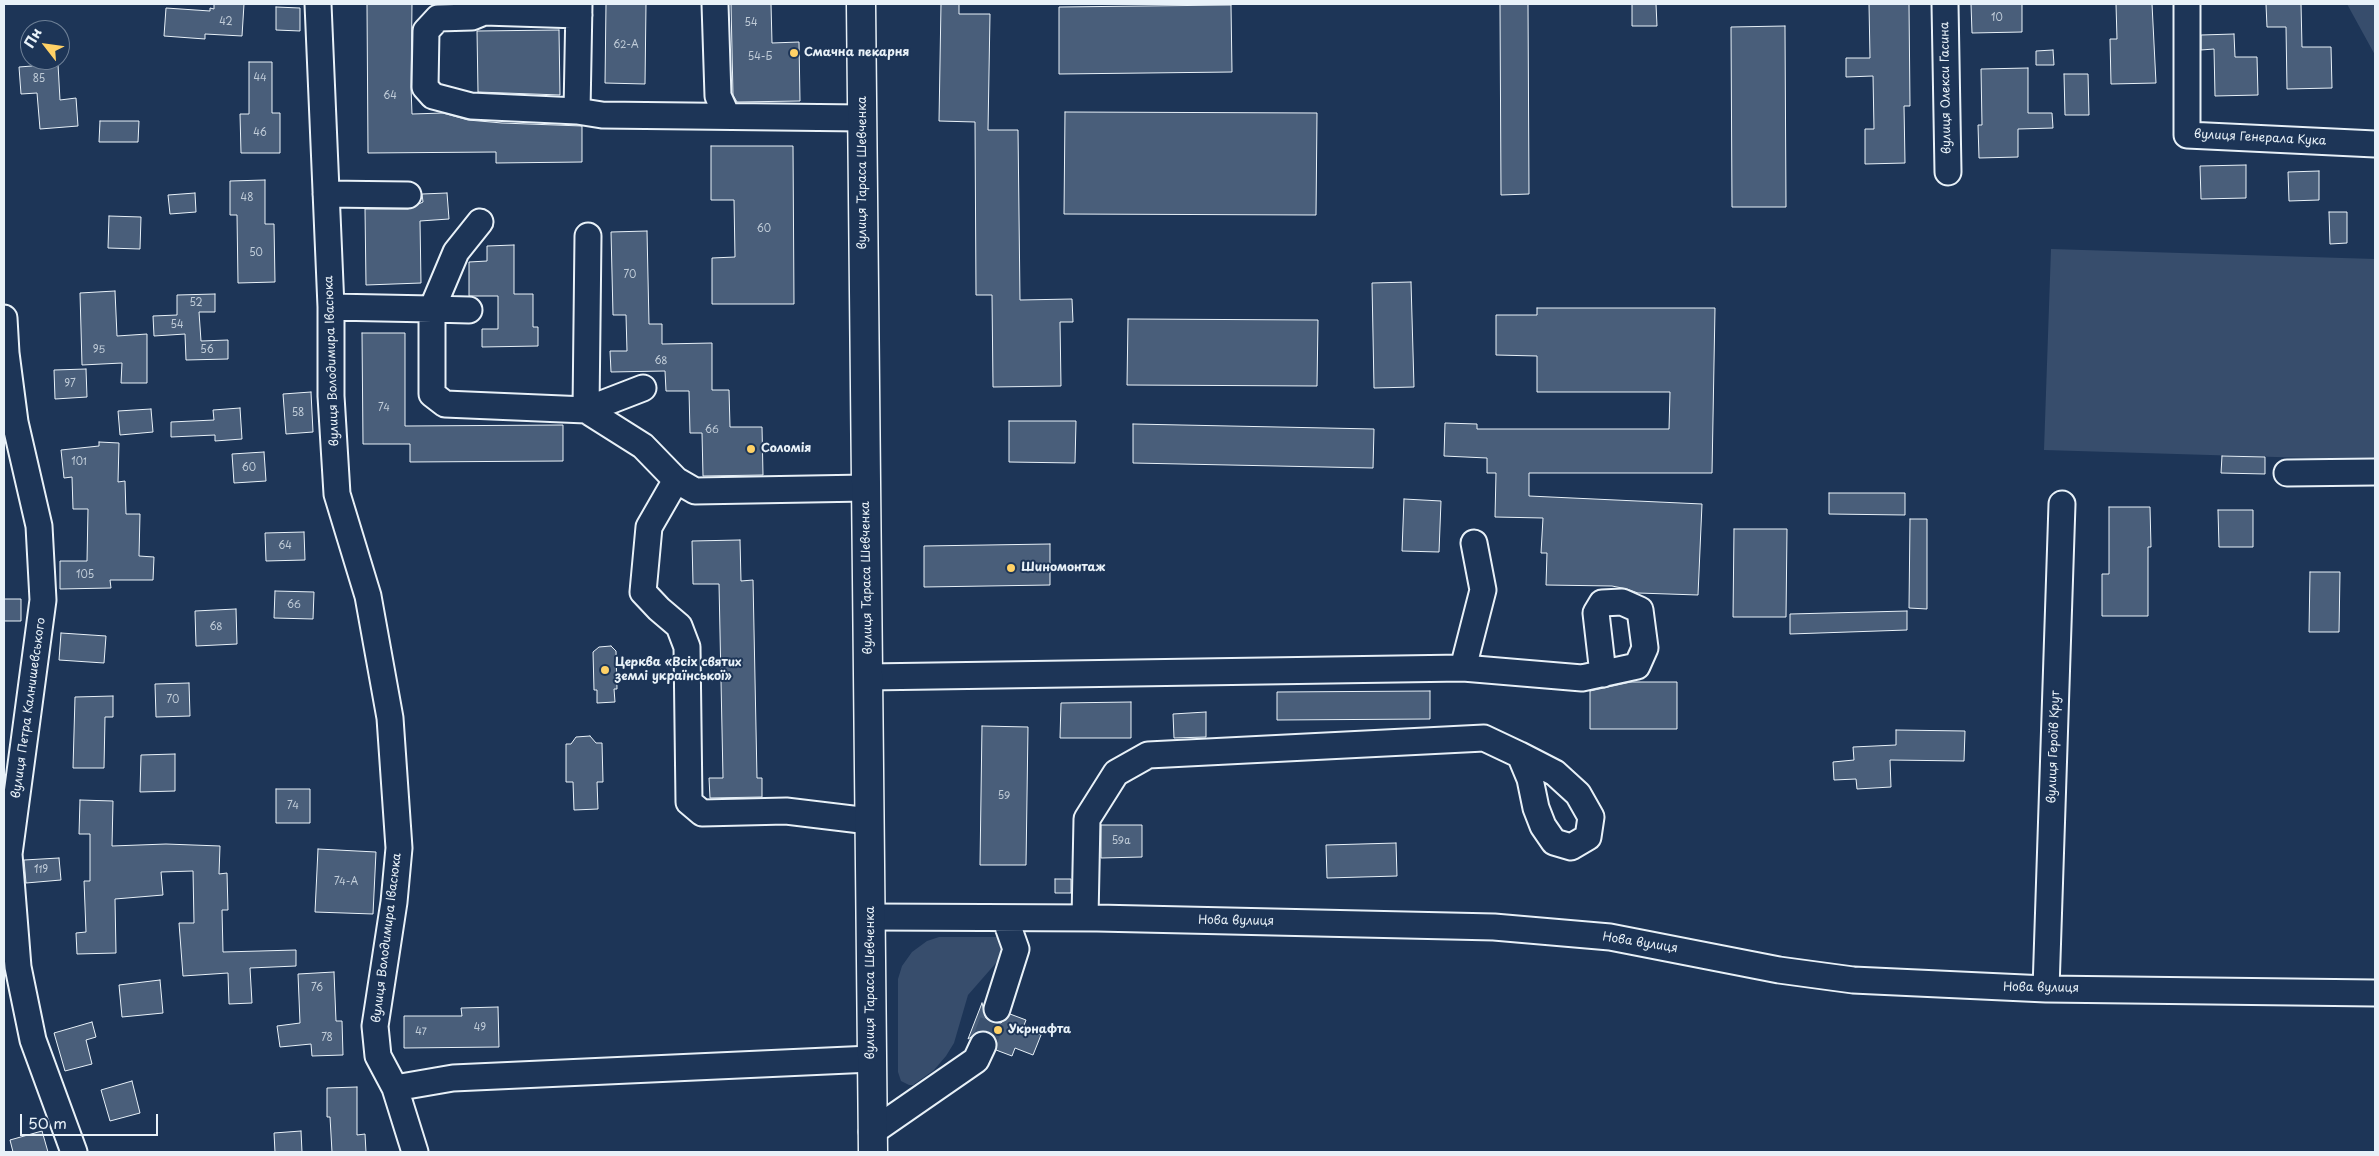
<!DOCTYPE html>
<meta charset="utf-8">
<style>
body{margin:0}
#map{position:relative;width:2379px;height:1156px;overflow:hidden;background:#1d3557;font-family:"Playpen Sans",sans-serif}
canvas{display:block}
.frame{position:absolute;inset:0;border:5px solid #e8f1f8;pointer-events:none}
.north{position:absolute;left:20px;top:20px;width:50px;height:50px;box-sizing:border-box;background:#1d3557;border:1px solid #6e8097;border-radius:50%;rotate:300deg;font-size:14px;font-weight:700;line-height:20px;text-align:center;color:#e8f1f8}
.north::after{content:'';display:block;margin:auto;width:18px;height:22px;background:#ffd166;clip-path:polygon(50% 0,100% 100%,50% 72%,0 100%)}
.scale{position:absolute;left:20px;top:1114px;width:138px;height:22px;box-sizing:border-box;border:2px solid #e8f1f8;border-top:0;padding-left:6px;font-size:15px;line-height:18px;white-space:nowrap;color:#e8f1f8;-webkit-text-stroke:4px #1d3557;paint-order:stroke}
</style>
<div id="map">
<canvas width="2379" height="1156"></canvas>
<div class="frame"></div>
<div class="north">Пн</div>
<div class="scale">50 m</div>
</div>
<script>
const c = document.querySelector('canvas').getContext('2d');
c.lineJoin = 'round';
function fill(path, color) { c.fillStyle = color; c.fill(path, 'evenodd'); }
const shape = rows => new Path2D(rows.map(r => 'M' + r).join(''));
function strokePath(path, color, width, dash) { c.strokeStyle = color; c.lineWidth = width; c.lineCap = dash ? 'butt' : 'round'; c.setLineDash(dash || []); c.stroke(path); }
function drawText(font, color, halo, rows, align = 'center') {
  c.font = font + ' "Playpen Sans",sans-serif'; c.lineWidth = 4; c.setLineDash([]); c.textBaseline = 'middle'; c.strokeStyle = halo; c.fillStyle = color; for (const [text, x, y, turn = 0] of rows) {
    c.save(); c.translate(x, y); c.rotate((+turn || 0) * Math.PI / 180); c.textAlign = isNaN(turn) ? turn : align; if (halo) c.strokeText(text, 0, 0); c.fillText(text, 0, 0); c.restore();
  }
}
const green = shape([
 [2347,4,2375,4,2375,55],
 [2051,249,2375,259,2375,460,2044,450],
 [939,937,1001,937,1004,948,996,963,968,995,954,1043,946,1056,934,1070,913,1085,909,1085,901,1081,898,1072,898,979,902,966,912,952,927,941]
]);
const building = shape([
 [214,4,244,4,242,36,205,34,205,39,164,36,166,8,210,11,210,8,214,9,214,4],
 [367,4,412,4,411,87,412,114,443,113,468,120,502,123,582,126,582,162,496,163,496,152,368,153,367,4],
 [606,4,646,4,645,84,605,83,606,4],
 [731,4,771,4,772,43,799,42,800,101,737,102,733,95,731,4],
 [941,4,959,4,959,14,990,14,988,130,1018,130,1020,300,1072,299,1073,322,1060,322,1061,386,993,387,992,295,976,295,975,122,939,121,941,4],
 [1500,4,1528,4,1529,194,1501,195,1500,4],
 [1632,4,1656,4,1657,26,1632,26,1632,4],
 [1869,4,1909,4,1910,106,1904,106,1905,163,1865,164,1865,129,1874,129,1873,76,1846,77,1846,58,1870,58,1869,4],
 [1971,4,2022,4,2022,32,1972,33,1971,4],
 [2116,4,2152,4,2156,83,2111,84,2110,39,2117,39,2116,4],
 [2266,4,2301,4,2302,47,2331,47,2332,88,2287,89,2286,27,2267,27,2266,4],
 [1231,5,1232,72,1059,74,1059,7,1231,5],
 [276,7,300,8,300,31,276,30,276,7],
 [1785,26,1786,207,1732,207,1731,27,1785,26],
 [559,30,560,95,478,92,477,31,559,30],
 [2234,34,2235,57,2257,57,2258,95,2215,96,2214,49,2201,50,2201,35,2234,34],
 [2053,50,2054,65,2036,65,2036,51,2053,50],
 [249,62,272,62,272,113,280,113,280,153,241,153,240,114,249,114,249,62],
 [58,64,60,100,76,98,78,126,40,129,37,93,21,94,19,67,58,64],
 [2028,68,2028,113,2052,113,2053,128,2018,129,2018,157,1979,158,1978,125,1982,125,1981,69,2028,68],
 [2064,74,2088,74,2089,115,2065,115,2064,74],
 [1065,112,1317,113,1316,215,1064,214,1065,112],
 [100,121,139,121,138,142,99,142,100,121],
 [711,146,793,146,794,304,712,304,712,258,735,257,734,200,711,200,711,146],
 [2246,165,2246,198,2201,199,2200,166,2246,165],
 [2319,171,2319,200,2289,201,2288,172,2319,171],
 [265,180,265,224,274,224,275,282,238,283,237,215,230,215,230,181,265,180],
 [195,193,196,212,170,214,168,195,195,193],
 [447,193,449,219,420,221,421,283,366,285,365,209,408,209,423,202,422,194,447,193],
 [2329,212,2347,212,2347,243,2330,244,2329,212],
 [109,216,141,217,140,249,108,248,109,216],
 [647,231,649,324,662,324,662,344,712,343,712,390,729,390,730,427,762,427,763,475,703,476,702,433,690,433,689,391,666,391,665,371,611,372,610,351,627,351,626,315,613,315,611,232,647,231],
 [514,245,514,294,533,294,533,327,538,327,538,346,482,347,482,329,498,329,498,296,469,296,469,262,487,261,487,246,514,245],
 [1411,282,1414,387,1374,388,1372,283,1411,282],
 [115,291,117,336,147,334,147,383,121,383,122,363,82,365,80,293,115,291],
 [215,294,215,312,199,312,201,341,228,340,228,359,186,360,185,334,154,336,153,316,177,315,177,295,215,294],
 [1537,308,1715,308,1712,473,1529,473,1529,496,1702,504,1698,595,1638,593,1627,589,1612,586,1546,585,1547,553,1541,553,1543,518,1495,517,1496,473,1487,473,1487,458,1444,456,1445,423,1477,424,1477,429,1669,429,1670,392,1537,392,1537,356,1496,355,1496,315,1537,315,1537,308],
 [1128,319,1318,320,1317,386,1127,385,1128,319],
 [362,333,405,333,405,426,563,425,563,461,410,462,410,444,363,444,362,333],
 [86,369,87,397,55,399,54,370,86,369],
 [311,392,313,432,286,434,283,394,311,392],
 [240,408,242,439,215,441,215,435,171,437,171,422,214,420,213,410,240,408],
 [151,409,153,432,120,435,118,411,151,409],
 [1009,421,1076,421,1075,463,1009,462,1009,421],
 [1133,424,1374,429,1373,468,1133,463,1133,424],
 [99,442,119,443,118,482,125,481,126,514,140,514,139,556,154,557,153,580,110,580,111,588,60,589,60,561,87,561,88,509,73,509,72,477,64,478,61,450,99,446,99,442],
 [264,452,266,481,234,483,232,454,264,452],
 [2222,456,2265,457,2265,474,2221,473,2222,456],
 [1829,493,1905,493,1905,515,1829,514,1829,493],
 [1404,499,1441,501,1439,552,1402,551,1404,499],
 [2109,507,2150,507,2151,547,2148,547,2148,616,2102,616,2102,574,2109,574,2109,507],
 [2218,510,2253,510,2253,547,2219,547,2218,510],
 [1910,519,1927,519,1927,609,1909,608,1910,519],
 [1734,529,1787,529,1786,617,1733,617,1734,529],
 [304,532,305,560,266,561,265,533,304,532],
 [740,540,741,581,753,580,757,778,762,778,762,797,710,798,709,778,723,778,719,584,693,584,692,541,740,540],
 [1050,544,1050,585,924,587,924,546,1050,544],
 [2310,572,2340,572,2339,632,2309,632,2310,572],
 [275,591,314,592,313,619,274,618,275,591],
 [4,599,21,599,21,621,4,621,4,599],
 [236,609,237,644,196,646,195,611,236,609],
 [1907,611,1907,630,1790,634,1790,614,1907,611],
 [61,633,106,636,104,663,59,660,61,633],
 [611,646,616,651,617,689,614,689,615,702,597,703,597,690,594,690,593,652,599,647,611,646],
 [1631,682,1677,682,1677,729,1590,729,1590,691,1631,682],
 [189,683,190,716,156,717,155,684,189,683],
 [1430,691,1430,719,1277,720,1277,692,1430,691],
 [113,696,113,717,105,717,104,768,73,768,75,697,113,696],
 [1131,702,1131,738,1060,738,1061,703,1131,702],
 [1206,712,1206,737,1174,738,1173,714,1206,712],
 [982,726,1028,727,1026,865,980,865,982,726],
 [1896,730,1965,731,1964,761,1890,760,1891,787,1857,789,1856,779,1834,780,1833,762,1854,760,1853,747,1896,745,1896,730],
 [590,736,596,743,602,743,603,782,597,782,598,809,574,810,573,782,566,782,566,744,571,744,576,737,590,736],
 [175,754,175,791,140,792,141,755,175,754],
 [276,789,310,789,310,823,276,823,276,789],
 [80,800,113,801,112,846,166,844,220,846,219,874,227,873,228,910,222,910,223,952,296,950,296,966,250,968,252,1003,229,1004,228,973,183,976,179,923,194,923,193,871,161,872,163,895,115,899,116,953,77,954,76,933,86,932,84,881,90,881,90,834,79,834,80,800],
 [1101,825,1142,825,1142,857,1101,858,1101,825],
 [1396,843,1397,876,1327,878,1326,845,1396,843],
 [318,849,376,852,373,914,315,912,318,849],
 [59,858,61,880,26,883,24,860,59,858],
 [1055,879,1071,879,1071,893,1055,893,1055,879],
 [334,972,336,1021,342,1021,343,1055,312,1056,311,1044,280,1047,277,1026,300,1023,298,974,334,972],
 [160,980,163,1013,122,1017,119,985,160,980],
 [982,1003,986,1018,992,1022,1001,1023,1010,1014,1026,1020,1023,1028,1041,1035,1033,1055,1015,1048,1012,1056,996,1050,995,1037,989,1032,981,1031,968,1039,982,1003],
 [498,1007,499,1047,404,1048,404,1016,462,1016,461,1008,498,1007],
 [92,1022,96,1037,86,1040,92,1064,65,1071,54,1033,92,1022],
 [132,1081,140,1113,110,1121,101,1090,132,1081],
 [357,1087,357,1135,365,1134,366,1152,332,1152,330,1117,327,1117,327,1088,357,1087],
 [42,1131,48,1152,13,1152,10,1140,42,1131],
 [301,1131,302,1152,275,1152,274,1133,301,1131]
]);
const minorTunnel = shape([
 [983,1045,997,1009]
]);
const minor = shape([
 [318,4,331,307,331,396,337,494,368,596,390,718,399,848,394,902,375,1026,378,1056,395,1088,415,1152],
 [715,4,718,96,727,116],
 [1945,4,1948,172],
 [2187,4,2187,135,2375,144],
 [579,15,484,12,472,17,438,18,426,31,425,87,433,96,471,106,577,111,602,115,862,118],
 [577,111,579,4],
 [326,194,408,195],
 [588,236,586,410,643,388],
 [331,307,432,309,432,394,445,404,586,410,643,446,676,480,695,491,866,488],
 [469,310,432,309,456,252,480,222],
 [4,318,6,353,15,422,39,526,43,600,9,854,18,967,33,1040,74,1152],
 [2287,473,2375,472],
 [676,480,649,527,643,592,659,609,679,626,687,647,689,802,702,813,786,811,869,821],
 [1463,668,1483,590,1474,543],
 [868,677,1463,668,1582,678,1637,666,1645,648,1640,610,1622,602,1602,603,1596,613,1603,674],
 [870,917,1097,918,1494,927,1610,937,1779,970,1853,980,2046,989,2375,993],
 [1085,918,1087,819,1116,773,1148,755,1484,738,1520,755,1555,773,1578,794,1591,817,1588,837,1571,847,1554,842,1543,826,1536,808,1530,779,1520,755],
 [2046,989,2062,504],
 [997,1009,1016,949,1005,918],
 [395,1088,453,1078,871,1059],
 [872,1132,976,1060,983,1045]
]);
const major = shape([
 [861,4,873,1152]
]);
const markers = [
 [794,53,5,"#ffd166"],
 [751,449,5,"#ffd166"],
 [1011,568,5,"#ffd166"],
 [605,670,5,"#ffd166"],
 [998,1030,5,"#ffd166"]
];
const numberNames = [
 ["10",1997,18],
 ["42",226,22],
 ["54",751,23],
 ["62-А",626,45],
 ["54-Б",760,57],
 ["44",260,78],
 ["85",39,79],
 ["64",390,96],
 ["46",260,133],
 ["48",247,198],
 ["60",764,229],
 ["50",256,253],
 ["70",630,275],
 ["52",196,303],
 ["54",177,325],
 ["95",99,350],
 ["56",207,350],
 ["68",661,361],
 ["97",70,384],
 ["74",384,408],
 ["58",298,413],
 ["66",712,430],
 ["101",79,462],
 ["60",249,468],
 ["64",285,546],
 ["105",85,575],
 ["66",294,605],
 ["68",216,627],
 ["70",173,700],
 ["59",1004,796],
 ["74",293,806],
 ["59а",1121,841],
 ["119",41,870],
 ["74-А",346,882],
 ["76",317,988],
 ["49",480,1028],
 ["47",421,1032],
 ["78",327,1038]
];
const poiNames = [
 ["Смачна пекарня",804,53],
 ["Соломiя",761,449],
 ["Шиномонтаж",1021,568],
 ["Церква «Всіх святих",615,663],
 ["землі української»",615,677],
 ["Укрнафта",1008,1030]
];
const streetNames = [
 ["вулиця Олекси Гасина",1946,88,-91],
 ["вулиця Генерала Кука",2260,138,3],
 ["вулиця Тараса Шевченка",863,173,-90],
 ["вулиця Володимира Івасюка",332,361,-92],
 ["вулиця Тараса Шевченка",867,578,-91],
 ["вулиця Петра Калнишевського",29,708,-82],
 ["вулиця Героїв Крут",2054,747,-88],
 ["Нова вулиця",1236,921,1],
 ["вулиця Володимира Івасюка",387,938,-83],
 ["Нова вулиця",1640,943,9],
 ["вулиця Тараса Шевченка",871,983,-90],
 ["Нова вулиця",2041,988,1]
];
fill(green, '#374d6c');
fill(building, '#495e7a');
strokePath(building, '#e8f1f8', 1);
strokePath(minorTunnel, '#3b516f', 25, [25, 12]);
strokePath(minor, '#e8f1f8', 29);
strokePath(major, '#e8f1f8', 31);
strokePath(minor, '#1d3557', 25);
strokePath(major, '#1d3557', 28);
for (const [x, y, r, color] of markers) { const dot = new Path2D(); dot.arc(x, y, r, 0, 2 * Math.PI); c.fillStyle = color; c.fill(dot); strokePath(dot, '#1d3557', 2); }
drawText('10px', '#c0ccd8', null, numberNames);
drawText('bold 12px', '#e8f1f8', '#1d3557', poiNames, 'left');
drawText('12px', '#e8f1f8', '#1d3557', streetNames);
</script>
